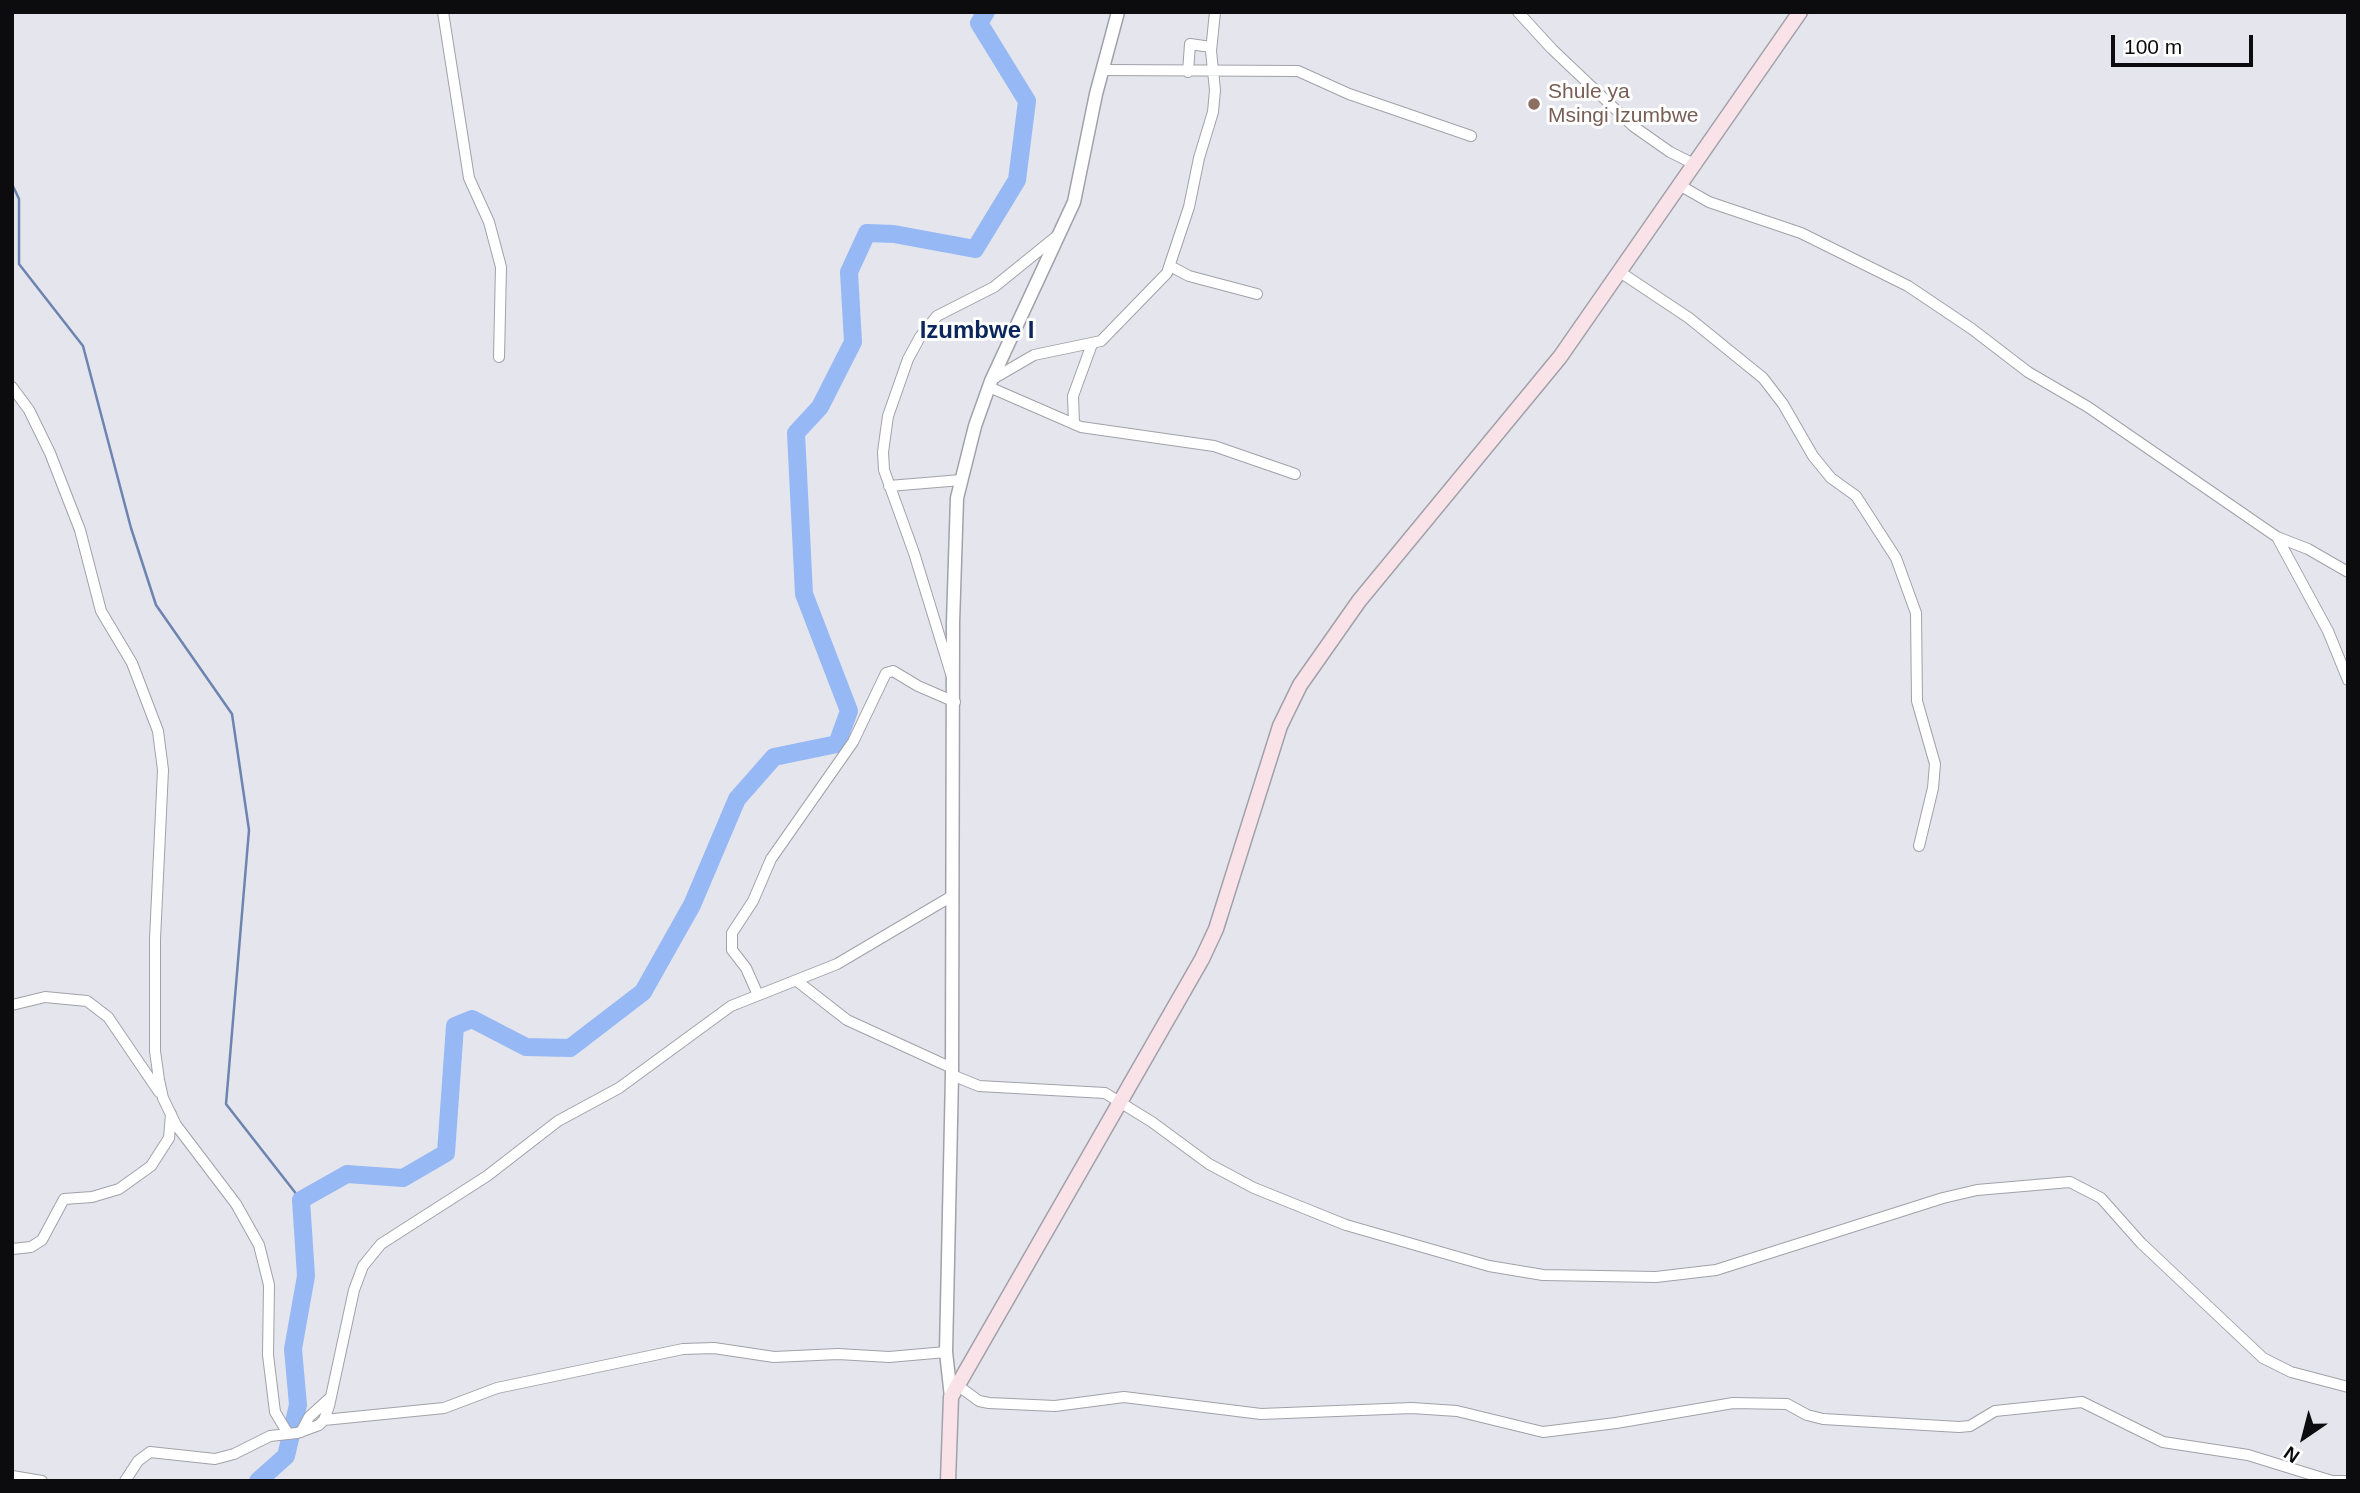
<!DOCTYPE html>
<style>
body{margin:0}
#map{position:relative;width:2360px;height:1493px;overflow:hidden;background:#e5e5ed;font-family:Arial,sans-serif}
canvas{display:block}
.frame{position:absolute;inset:0;border:14px solid #0c0c0e;pointer-events:none}
.north{position:absolute;left:2269px;top:1402px;width:70px;height:70px;-webkit-text-stroke:5px #fff;paint-order:stroke;rotate:215deg;font-size:19px;font-weight:700;line-height:28px;text-align:center;color:#0c0c0e}
.north::after{content:'';display:block;margin:auto;width:24px;height:32px;background:#0c0c0e;clip-path:polygon(50% 0,100% 100%,50% 72%,0 100%)}
.scale{position:absolute;left:2111px;top:35px;width:142px;height:32px;box-sizing:border-box;border:4px solid #0c0c0e;border-top:0;padding-left:9px;font-size:21px;line-height:24px;white-space:nowrap;color:#0c0c0e;-webkit-text-stroke:5px #fff;paint-order:stroke}
</style>
<div id="map">
<canvas width="2360" height="1493"></canvas>
<div class="frame"></div>
<div class="north">N</div>
<div class="scale">100 m</div>
</div>
<script>
const c = document.querySelector('canvas').getContext('2d');
c.lineJoin = 'round';
const shape = rows => new Path2D(rows.map(r => 'M' + r).join(''));
function strokePath(path, color, width, dash) { c.strokeStyle = color; c.lineWidth = width; c.lineCap = dash ? 'butt' : 'round'; c.setLineDash(dash || []); c.stroke(path); }
function drawText(font, color, halo, rows, align = 'center') {
  c.font = font + ' Arial,sans-serif'; c.lineWidth = 6; c.setLineDash([]); c.textBaseline = 'middle'; c.strokeStyle = halo; c.fillStyle = color; for (const [text, x, y, turn = 0] of rows) {
    c.save(); c.translate(x, y); c.rotate((+turn || 0) * Math.PI / 180); c.textAlign = isNaN(turn) ? turn : align; if (halo) c.strokeText(text, 0, 0); c.fillText(text, 0, 0); c.restore();
  }
}
const stream = shape([
 [12,184,19,199,19,264,83,346,131,528,156,605,232,714,249,830,226,1104,301,1200]
]);
const river = shape([
 [258,1481,286,1456,298,1405,293,1349,306,1276,301,1200,347,1174,403,1178,446,1153,455,1026,472,1019,526,1047,570,1048,643,992,692,905,737,799,774,757,837,744,849,711,804,594,796,433,820,407,853,342,849,272,867,233,894,234,975,249,1017,180,1027,101,979,23,986,12]
]);
const minor = shape([
 [443,12,469,178,489,222,501,267,499,357],
 [1518,12,1552,49,1633,126,1670,152,1696,165],
 [1102,70,1298,71,1349,94,1471,136],
 [1188,72,1190,44,1211,47],
 [1681,186,1709,202,1801,233,1908,286,1972,329,2028,372,2088,407,2277,537,2328,631,2348,680],
 [1170,266,1189,276,1257,294],
 [1620,272,1689,318,1763,378,1783,404,1813,456,1831,478,1856,496,1896,558,1916,613,1917,701,1935,764,1933,788,1919,846],
 [991,380,1034,355,1101,341,1167,273,1189,207,1199,158,1213,112,1215,90,1211,51,1215,12],
 [12,387,29,410,50,453,80,530,101,611,132,663,158,731,163,770,155,939,155,1051,159,1080,163,1098,176,1125,236,1204,259,1245,269,1285,268,1355,275,1412,287,1432],
 [989,387,1081,427,1214,446,1295,474],
 [1074,424,1073,396,1092,344],
 [889,486,961,480],
 [2277,537,2308,549,2348,572],
 [952,677,914,553,884,470,883,452,888,416,908,359,920,337,937,316,994,287,1057,236],
 [797,981,847,1020,952,1068],
 [758,995,746,968,732,950,732,933,753,901,771,859,853,742,886,673,893,671,918,686,955,702],
 [12,1005,45,997,87,1001,108,1017,159,1092],
 [952,1075,979,1086,1105,1093,1152,1122,1209,1164,1254,1188,1346,1225,1489,1266,1543,1275,1656,1277,1716,1270,1943,1198,1977,1190,2070,1182,2101,1198,2141,1243,2263,1358,2291,1372,2348,1387],
 [12,1249,31,1247,42,1240,64,1199,92,1197,119,1189,151,1166,169,1138,171,1114],
 [957,1385,979,1401,989,1403,1055,1406,1124,1397,1261,1414,1412,1408,1457,1411,1543,1432,1616,1423,1733,1403,1787,1404,1807,1415,1823,1419,1959,1427,1970,1426,1995,1411,2082,1402,2163,1442,2248,1455,2332,1481,2348,1481],
 [324,1420,444,1408,497,1388,683,1349,714,1348,774,1357,838,1354,889,1357,946,1352],
 [301,1432,309,1417,331,1397],
 [12,1476,42,1481],
 [125,1481,138,1461,150,1452,215,1459,234,1454,270,1436,297,1433,319,1425,324,1420,329,1406,354,1290,363,1266,381,1244,487,1176,558,1121,619,1088,731,1006,837,964,952,896]
]);
const tertiary = shape([
 [951,1397,946,1352,952,1075,953,623,957,498,975,426,991,381,1074,202,1096,94,1118,12]
]);
const secondary = shape([
 [948,1481,951,1397,1202,959,1216,929,1280,726,1300,685,1359,601,1560,357,1800,12]
]);
const markers = [
 [1534,104,7,"#8d6e63"]
];
const educationNames = [
 ["Shule ya",1548,92],
 ["Msingi Izumbwe",1548,116]
];
const quarterNames = [
 ["Izumbwe I",977,331]
];
strokePath(stream, '#6d84b0', 2.5);
strokePath(river, '#96b8f5', 18);
strokePath(minor, '#a1a1a9', 12);
strokePath(tertiary, '#a1a1a9', 15);
strokePath(secondary, '#a1a1a9', 17);
strokePath(minor, '#fff', 10);
strokePath(tertiary, '#fff', 12);
strokePath(secondary, '#f9e3e8', 14);
for (const [x, y, r, color] of markers) { const dot = new Path2D(); dot.arc(x, y, r, 0, 2 * Math.PI); c.fillStyle = color; c.fill(dot); strokePath(dot, '#fff', 2.5); }
drawText('21px', '#785e54', '#fff', educationNames, 'left');
drawText('bold 24px', '#0b265b', '#fff', quarterNames);
</script>
